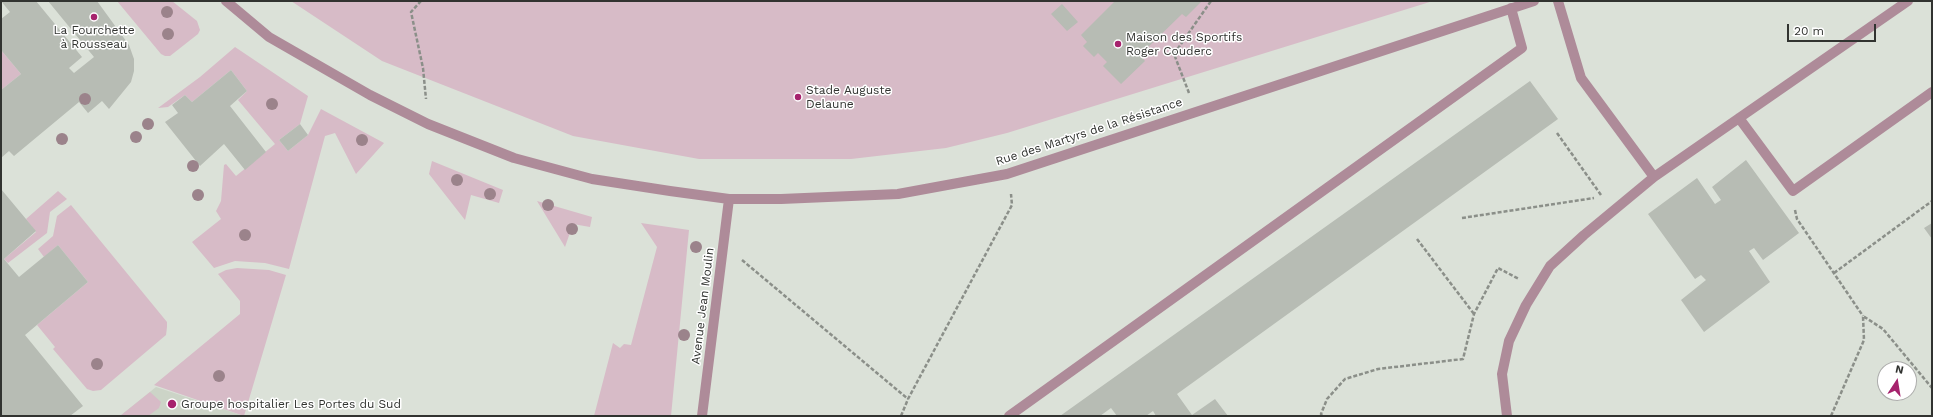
<!DOCTYPE html>
<meta charset="utf-8">
<style>
body{margin:0}
#map{position:relative;width:1933px;height:417px;overflow:hidden;background:#dbe1d8;font-family:"Work Sans",sans-serif}
canvas{display:block}
.frame{position:absolute;inset:0;border:2px solid #313330;pointer-events:none}
.north{position:absolute;left:1877px;top:361px;width:40px;height:40px;box-sizing:border-box;background:#fff;border:1px solid #adadac;border-radius:50%;rotate:12deg;font-size:11px;font-weight:700;line-height:16px;text-align:center;color:#313330}
.north::after{content:'';display:block;margin:auto;width:14px;height:18px;background:#a6226d;clip-path:polygon(50% 0,100% 100%,50% 72%,0 100%)}
.scale{position:absolute;left:1787px;top:24px;width:89px;height:18px;box-sizing:border-box;border:2px solid #313330;border-top:0;padding-left:5px;font-size:12px;line-height:14px;white-space:nowrap;color:#313330;-webkit-text-stroke:3px #fff;paint-order:stroke}
</style>
<div id="map">
<canvas width="1933" height="417"></canvas>
<div class="frame"></div>
<div class="north">N</div>
<div class="scale">20 m</div>
</div>
<script>
const c = document.querySelector('canvas').getContext('2d');
c.lineJoin = 'round';
function fill(path, color) { c.fillStyle = color; c.fill(path, 'evenodd'); }
const shape = rows => new Path2D(rows.map(r => 'M' + r).join(''));
function strokePath(path, color, width, dash) { c.strokeStyle = color; c.lineWidth = width; c.lineCap = dash ? 'butt' : 'round'; c.setLineDash(dash || []); c.stroke(path); }
function drawText(font, color, halo, rows, align = 'center') {
  c.font = font + ' "Work Sans",sans-serif'; c.lineWidth = 3; c.setLineDash([]); c.textBaseline = 'middle'; c.strokeStyle = halo; c.fillStyle = color; for (const [text, x, y, turn = 0] of rows) {
    c.save(); c.translate(x, y); c.rotate((+turn || 0) * Math.PI / 180); c.textAlign = isNaN(turn) ? turn : align; if (halo) c.strokeText(text, 0, 0); c.fillText(text, 0, 0); c.restore();
  }
}
const built = shape([
 [156,387,244,416,120,416]
]);
const green = shape([
 [117,1,172,1,197,21,200,30,198,34,170,56,165,56,161,54],
 [291,1,1433,1,1007,133,946,148,851,159,699,159,573,136,382,61],
 [235,47,308,96,300,124,279,140,288,151,308,135,321,109,384,143,356,174,335,133,325,136,289,269,265,263,235,261,214,268,192,242,221,219,216,211,221,201,224,165,226,164,236,176,275,144,238,100,247,91,231,70,192,102,185,95,168,107,158,108,200,77],
 [1,50,21,74,1,90],
 [432,161,503,190,499,203,471,195,465,220,429,174],
 [58,191,67,199,50,212,47,233,8,263,4,259,36,232,26,219],
 [537,201,592,217,590,227,573,224,565,247],
 [71,205,167,322,167,327,166,335,101,390,93,391,87,389,53,349,55,347,37,325,88,282,58,245,44,257,38,249,53,236,57,216],
 [641,223,689,230,671,416,594,416,613,343,620,348,624,344,631,345,657,247],
 [237,268,269,270,286,275,244,416,154,385,240,314,240,301,218,274,226,270],
 [150,392,161,402,159,408,148,416,120,416]
]);
const building = shape([
 [1,1,36,1,82,57,69,68,74,73,94,57,48,1,97,1,129,45,134,59,134,71,131,82,109,109,102,101,88,113,79,102,14,156,9,151,1,158,1,90,21,74,1,50,1,19,10,12],
 [1115,1,1202,1,1186,17,1182,14,1140,55,1145,61,1121,84,1103,66,1107,62,1098,53,1094,57,1083,46,1087,42,1081,35],
 [1062,4,1078,22,1067,31,1051,14],
 [231,70,247,91,230,106,266,152,245,170,224,144,200,166,165,122,178,113,172,105,185,95,192,102],
 [1530,81,1558,119,1177,394,1192,415,1215,399,1228,416,1156,416,1153,411,1146,416,1117,416,1111,408,1100,416,1060,416],
 [300,124,308,135,288,151,279,140],
 [1746,160,1799,233,1763,260,1754,248,1749,251,1770,282,1704,332,1681,300,1706,280,1701,275,1695,279,1648,214,1697,178,1715,204,1721,200,1712,187],
 [1,189,36,231,4,259,19,277,58,245,88,282,25,335,83,406,70,416,1,416],
 [1932,223,1932,239,1924,228]
]);
const path = shape([
 [421,1,411,12,423,68,426,99],
 [1189,93,1174,54,1211,1],
 [1557,133,1601,195],
 [1795,210,1797,219,1863,316],
 [1462,218,1594,198],
 [1417,239,1474,314],
 [742,260,908,399],
 [1834,273,1932,201],
 [901,416,908,399,1012,205,1011,194],
 [1322,416,1321,414,1327,399,1345,379,1378,369,1463,359,1474,314,1498,268,1519,279],
 [1831,416,1864,340,1863,316,1883,329,1932,388]
]);
const minor = shape([
 [226,1,269,37,370,95,428,124,514,158,592,179,670,191,729,199,781,199,898,194,1007,174,1534,1],
 [1558,1,1581,78,1654,177],
 [1739,118,1793,191,1932,92],
 [702,416,729,199],
 [1009,416,1522,48,1511,8],
 [1507,416,1502,374,1509,341,1526,305,1550,266,1584,235,1654,177,1908,1]
]);
const trees = [
 [167,12],
 [168,34],
 [85,99],
 [272,104],
 [148,124],
 [136,137],
 [62,139],
 [362,140],
 [193,166],
 [457,180],
 [490,194],
 [198,195],
 [548,205],
 [572,229],
 [245,235],
 [696,247],
 [684,335],
 [97,364],
 [219,376]
];
const markers = [
 [94,17,4,"#a6226d"],
 [1118,44,4,"#a6226d"],
 [798,97,4,"#a6226d"],
 [172,404,5,"#a6226d"]
];
const poiNames = [
 ["La Fourchette",94,30,"center"],
 ["à Rousseau",94,44,"center"],
 ["Maison des Sportifs",1126,37],
 ["Roger Couderc",1126,51],
 ["Stade Auguste",806,90],
 ["Delaune",806,104],
 ["Groupe hospitalier Les Portes du Sud",181,404]
];
const streetNames = [
 ["Rue des Martyrs de la Résistance",1089,132,-18],
 ["Avenue Jean Moulin",703,306,-83]
];
fill(built, '#ccd4c7');
fill(green, '#d7bbc7');
fill(building, '#b7bcb4');
strokePath(path, '#8b8f89', 2.5, [4, 2]);
strokePath(minor, '#ae8b99', 10);
c.fillStyle = '#9b838b';
for (const [x, y] of trees) { c.beginPath(); c.arc(x, y, 6, 0, 2 * Math.PI); c.fill(); }
for (const [x, y, r, color] of markers) { const dot = new Path2D(); dot.arc(x, y, r, 0, 2 * Math.PI); c.fillStyle = color; c.fill(dot); strokePath(dot, '#fff', 1.5); }
drawText('12px', '#313330', '#fff', poiNames, 'left');
drawText('12px', '#313330', '#fff', streetNames);
</script>
